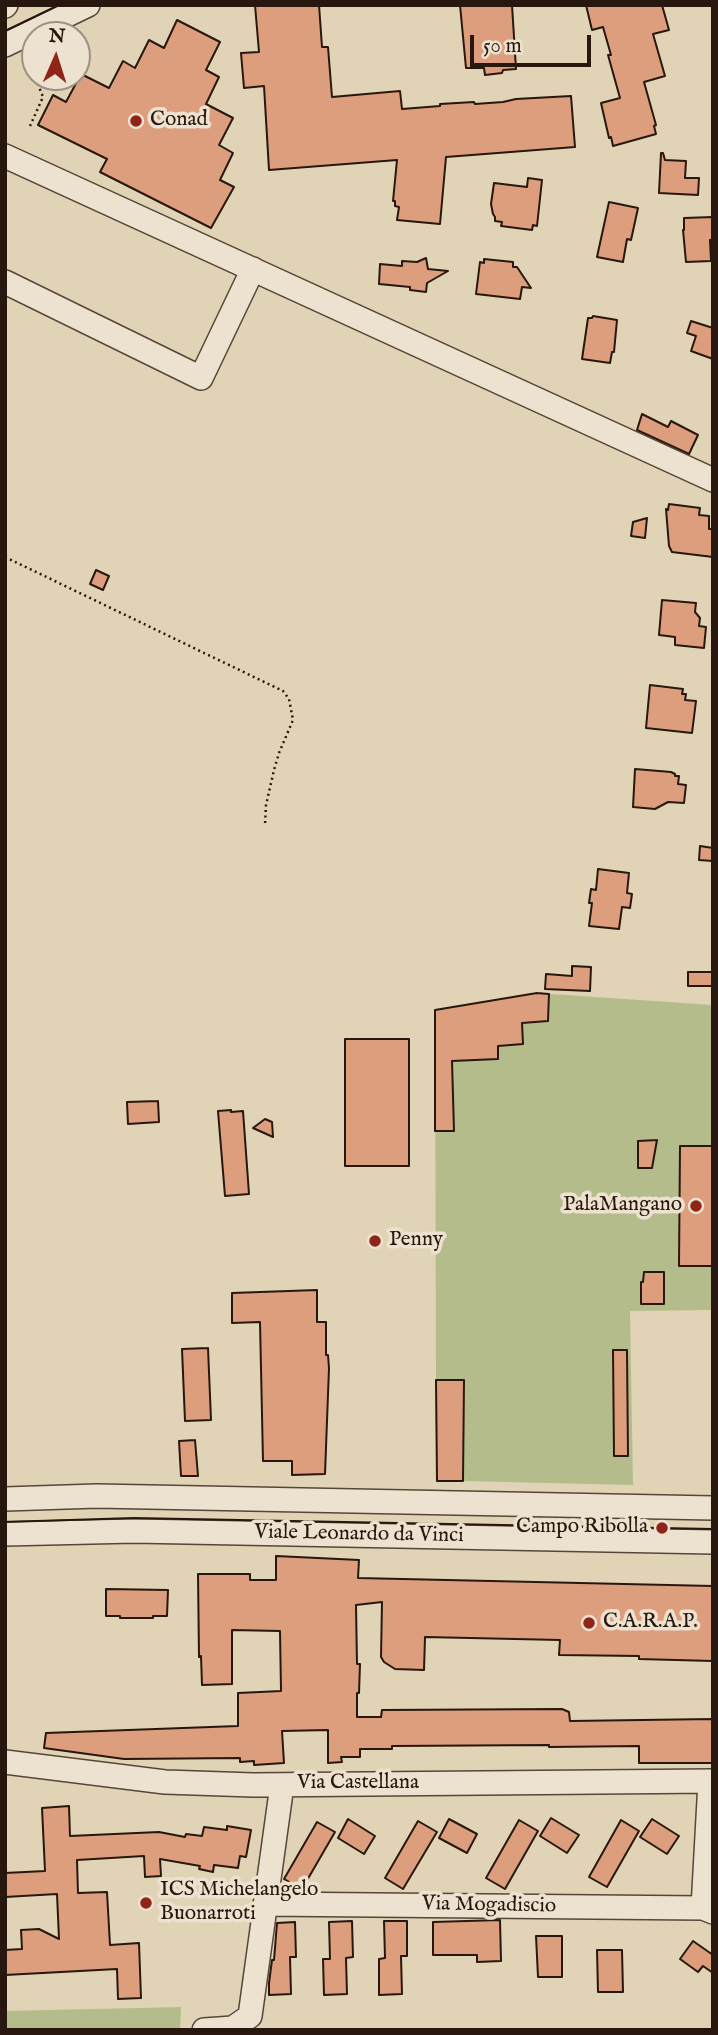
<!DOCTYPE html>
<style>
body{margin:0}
#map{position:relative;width:718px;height:2035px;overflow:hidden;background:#e1d3b5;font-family:"IM FELL English",serif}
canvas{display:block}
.frame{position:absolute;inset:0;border:7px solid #28170e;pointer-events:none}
.north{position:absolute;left:21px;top:21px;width:70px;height:70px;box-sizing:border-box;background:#ece2cf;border:2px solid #9e9182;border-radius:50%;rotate:3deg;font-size:19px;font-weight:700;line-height:28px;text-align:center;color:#28170e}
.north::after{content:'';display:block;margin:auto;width:24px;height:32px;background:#8f2418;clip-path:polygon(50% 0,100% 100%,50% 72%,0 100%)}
.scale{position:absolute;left:470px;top:35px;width:121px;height:32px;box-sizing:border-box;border:4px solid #28170e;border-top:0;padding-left:9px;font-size:21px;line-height:24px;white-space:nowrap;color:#28170e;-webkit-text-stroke:5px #ece2cf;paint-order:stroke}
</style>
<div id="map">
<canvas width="718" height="2035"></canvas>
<div class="frame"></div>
<div class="north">N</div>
<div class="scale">50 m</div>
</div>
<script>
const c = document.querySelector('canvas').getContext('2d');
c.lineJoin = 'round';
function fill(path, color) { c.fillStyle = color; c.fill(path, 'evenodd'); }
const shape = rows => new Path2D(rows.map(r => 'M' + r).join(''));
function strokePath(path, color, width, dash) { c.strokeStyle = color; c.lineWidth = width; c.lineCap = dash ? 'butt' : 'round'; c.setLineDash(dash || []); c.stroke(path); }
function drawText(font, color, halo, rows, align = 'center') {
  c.font = font + ' "IM FELL English",serif'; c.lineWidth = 7; c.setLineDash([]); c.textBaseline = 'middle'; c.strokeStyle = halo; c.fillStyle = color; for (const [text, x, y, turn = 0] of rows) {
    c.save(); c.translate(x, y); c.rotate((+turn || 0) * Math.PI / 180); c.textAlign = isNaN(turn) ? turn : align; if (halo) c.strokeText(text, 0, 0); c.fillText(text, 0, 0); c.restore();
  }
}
const green = shape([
 [536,993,713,1005,713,1310,630,1311,633,1485,463,1481,464,1380,436,1380,435,1010,536,995],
 [181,2007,180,2030,5,2030,5,2011]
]);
const building = shape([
 [255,5,319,5,322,47,328,47,332,97,400,91,402,109,440,106,440,104,474,102,475,104,503,102,516,99,571,96,575,147,446,157,440,224,397,220,399,207,395,206,395,201,393,201,397,160,269,170,264,86,244,88,241,53,259,52,255,5],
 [460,5,512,5,516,69,503,70,502,73,485,75,484,68,466,68,460,5],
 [586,5,662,5,669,30,653,34,665,76,644,82,656,125,654,126,656,134,613,146,611,137,609,138,601,103,620,98,608,55,611,55,603,27,592,30,586,5],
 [177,20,220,42,206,70,219,77,206,104,233,118,219,145,233,153,220,180,234,187,211,228,100,172,107,159,38,125,53,95,66,102,81,74,109,88,123,61,135,68,149,40,164,48,177,20],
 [661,153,663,153,665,160,686,161,685,178,699,178,698,195,659,193,661,153],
 [528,178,542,180,537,226,533,225,532,230,501,226,502,222,495,221,495,217,493,214,491,204,494,183,527,187,528,178],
 [609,202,638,208,631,240,627,239,623,262,597,257,609,202],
 [713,217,713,240,710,240,711,261,686,262,683,230,684,230,684,218,713,217],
 [426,258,428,269,448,271,427,283,426,292,410,290,410,287,379,284,380,264,402,266,402,261,417,262,426,258],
 [484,259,513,262,513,267,517,267,531,288,522,287,520,299,476,294,480,262,484,263,484,259],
 [593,316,617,320,614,352,612,352,610,363,582,359,588,318,592,318,593,316],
 [691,321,713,328,713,359,691,351,696,336,687,333,691,321],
 [642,414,668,427,671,421,698,435,689,454,637,430,642,414],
 [669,504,700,508,699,515,709,516,709,529,713,529,713,557,672,552,669,546,666,509,668,510,669,504],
 [647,518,645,538,631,536,633,522,647,518],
 [96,570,109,576,103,590,90,584,96,570],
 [662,600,696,603,695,612,700,618,699,626,706,627,704,648,675,645,675,637,659,635,662,600],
 [650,685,683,689,682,694,686,694,685,700,696,701,692,733,646,728,650,685],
 [635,769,671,772,675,774,675,776,679,776,678,784,686,785,684,803,668,802,655,809,633,807,635,769],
 [700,846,713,848,713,861,699,860,700,846],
 [598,869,629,873,627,893,632,894,630,908,622,907,619,929,589,926,592,903,589,903,591,889,596,890,598,869],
 [572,966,591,967,590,991,545,989,546,974,572,976,572,966],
 [688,972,713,972,713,986,688,986,688,972],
 [537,993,549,994,548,1021,522,1023,523,1044,498,1046,498,1059,452,1061,454,1131,435,1131,435,1010,537,993],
 [345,1039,409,1039,409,1166,345,1166,345,1039],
 [158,1101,159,1122,128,1124,127,1102,158,1101],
 [231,1110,231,1112,243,1111,249,1194,225,1196,218,1111,231,1110],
 [265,1119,272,1122,273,1137,253,1128,265,1119],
 [657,1140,652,1168,638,1168,638,1141,657,1140],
 [680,1146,713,1146,713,1266,679,1266,680,1146],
 [644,1272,664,1272,664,1304,641,1304,641,1282,643,1282,644,1272],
 [317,1290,317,1322,326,1322,326,1355,328,1355,329,1368,325,1474,292,1475,292,1461,263,1461,260,1322,232,1323,232,1293,317,1290],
 [208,1348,211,1420,185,1421,182,1349,208,1348],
 [613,1350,627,1350,628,1456,614,1456,613,1350],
 [436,1380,464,1380,463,1481,437,1481,436,1380],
 [195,1440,198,1476,181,1476,179,1441,195,1440],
 [276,1556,359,1560,358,1578,713,1586,713,1661,639,1659,639,1656,559,1655,560,1640,425,1637,424,1670,395,1669,384,1662,381,1657,382,1602,356,1605,357,1664,360,1664,359,1693,357,1693,357,1717,381,1717,382,1710,562,1709,569,1712,570,1721,713,1719,713,1763,639,1763,639,1746,549,1747,549,1745,392,1746,392,1749,360,1749,360,1757,341,1757,342,1762,328,1763,328,1730,282,1731,284,1763,254,1765,254,1761,240,1762,240,1758,124,1759,44,1748,46,1733,238,1726,238,1693,281,1691,280,1631,232,1630,232,1684,202,1685,201,1656,199,1657,198,1574,250,1574,250,1580,276,1580,276,1556],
 [106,1589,168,1590,167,1616,153,1616,153,1618,120,1618,120,1616,106,1616,106,1589],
 [69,1806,70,1836,159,1832,185,1837,186,1834,202,1836,204,1827,227,1830,227,1826,251,1830,246,1857,240,1856,238,1868,214,1865,213,1872,199,1869,200,1866,160,1859,161,1876,145,1877,144,1856,77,1860,78,1893,107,1892,110,1945,139,1943,141,1998,118,1999,117,1969,5,1975,5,1950,22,1949,21,1930,39,1929,59,1939,57,1894,5,1897,5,1873,45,1871,42,1808,69,1806],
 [551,1818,579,1835,567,1853,540,1836,551,1818],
 [348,1819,375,1836,364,1854,338,1838,348,1819],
 [449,1819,477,1834,467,1853,439,1838,449,1819],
 [652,1819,679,1836,667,1854,640,1837,652,1819],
 [519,1820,538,1831,505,1889,486,1878,519,1820],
 [621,1820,639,1831,607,1887,589,1877,621,1820],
 [418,1821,437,1832,403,1889,385,1878,418,1821],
 [317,1822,335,1832,302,1889,284,1879,317,1822],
 [500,1920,501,1961,477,1962,477,1955,433,1955,433,1922,500,1920],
 [352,1921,353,1957,346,1958,347,1994,324,1995,323,1959,330,1959,329,1922,352,1921],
 [384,1921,407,1921,407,1956,401,1956,402,1994,379,1995,379,1959,385,1958,384,1921],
 [295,1922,296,1957,290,1957,291,1994,269,1995,269,1983,272,1960,274,1960,277,1923,295,1922],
 [536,1936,562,1936,562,1977,538,1977,536,1936],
 [693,1941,713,1955,713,1973,703,1966,698,1972,680,1959,693,1941],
 [597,1950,622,1950,623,1992,598,1992,597,1950]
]);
const path = shape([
 [27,58,35,77],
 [30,126,43,97,35,77],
 [5,557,283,691,289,699,293,720,279,753,274,770,266,805,265,825]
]);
const minor = shape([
 [5,6,6,5],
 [5,45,88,5],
 [5,156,713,480],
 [5,282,201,378,253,269],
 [5,1499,97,1496,713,1508],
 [5,1534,134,1531,713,1542],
 [5,1762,165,1782,253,1785,713,1781],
 [265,1904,703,1908,713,1912],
 [703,1908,710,1782],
 [204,2030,233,2028,250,2016,282,1785]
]);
const tram = shape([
 [5,31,59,5],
 [5,1522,134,1518,713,1529]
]);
const markers = [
 [136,121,7,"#8f2418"],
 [696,1206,7,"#8f2418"],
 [375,1241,7,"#8f2418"],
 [662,1528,7,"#8f2418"],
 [589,1623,7,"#8f2418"],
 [146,1903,7,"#8f2418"]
];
const poiNames = [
 ["Conad",150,121],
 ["PalaMangano",682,1206,"right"],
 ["Penny",389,1241],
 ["Campo Ribolla",648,1528,"right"],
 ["C.A.R.A.P.",603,1623],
 ["ICS Michelangelo",160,1891],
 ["Buonarroti",160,1915]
];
const streetNames = [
 ["Viale Leonardo da Vinci",359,1535,1],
 ["Via Castellana",358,1784],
 ["Via Mogadiscio",489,1906,1]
];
fill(green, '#b5bc8c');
fill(building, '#dd9e7e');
strokePath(building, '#28170e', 2);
strokePath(minor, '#564638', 26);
strokePath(path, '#28170e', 2.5, [2, 3.5]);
strokePath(minor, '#ece2cf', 23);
strokePath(tram, '#28170e', 2);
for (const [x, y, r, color] of markers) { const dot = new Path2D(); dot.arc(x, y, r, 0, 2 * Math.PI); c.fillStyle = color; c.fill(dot); strokePath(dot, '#ece2cf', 2.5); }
drawText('21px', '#28170e', '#ece2cf', poiNames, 'left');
drawText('21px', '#28170e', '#ece2cf', streetNames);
</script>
